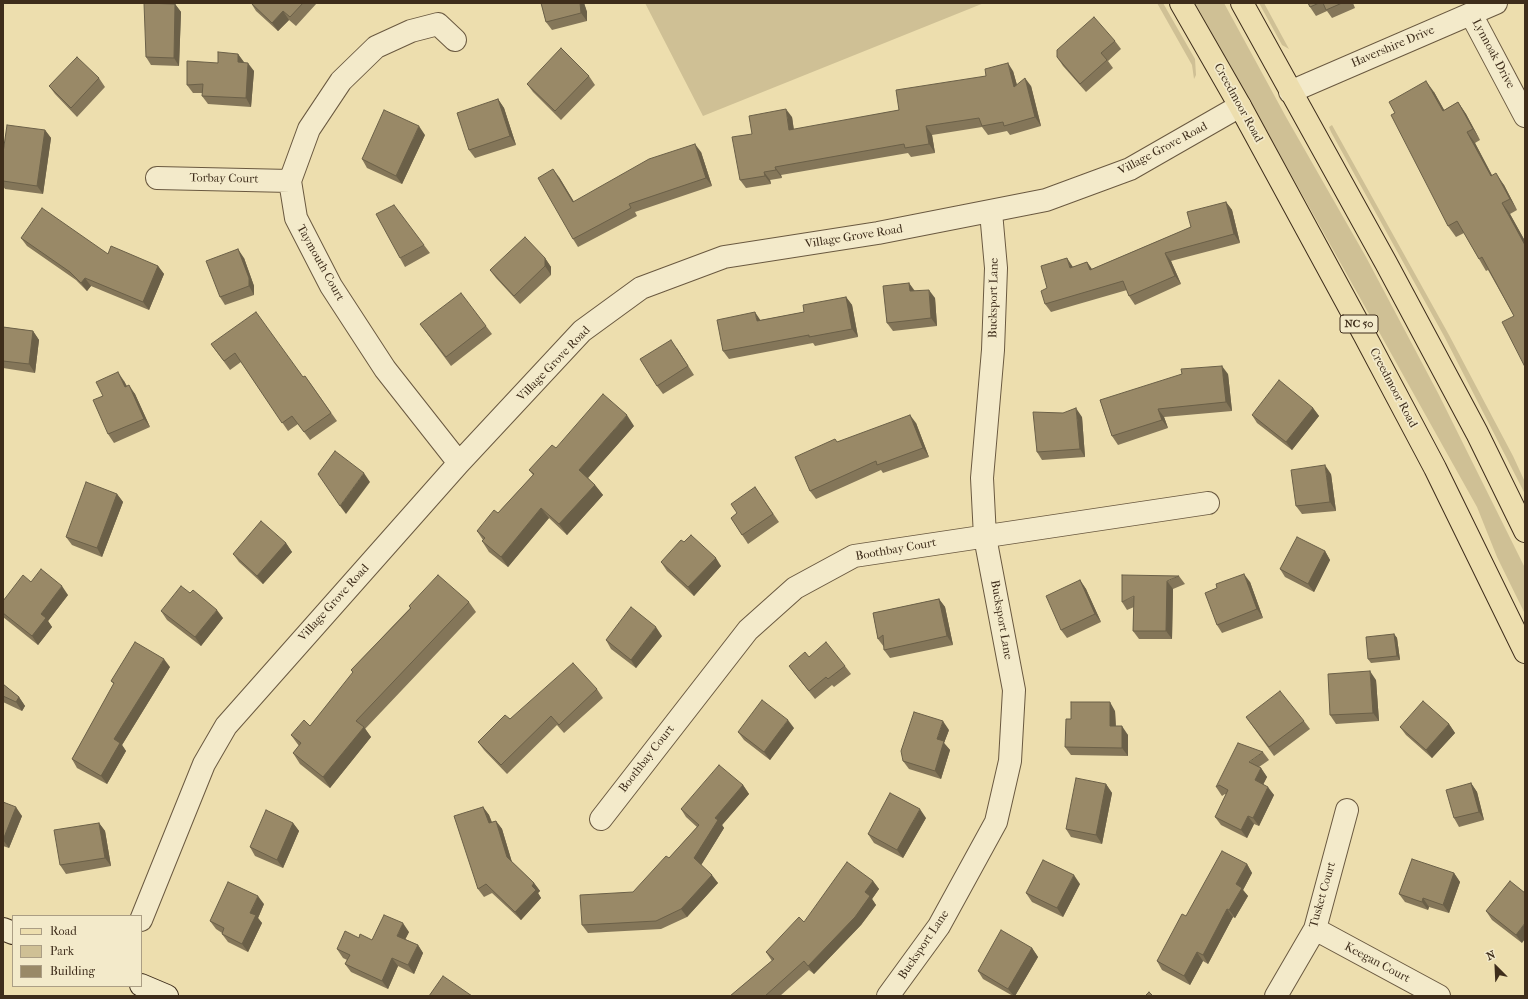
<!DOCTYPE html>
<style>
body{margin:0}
#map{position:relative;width:1528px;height:999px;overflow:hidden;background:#eddeae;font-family:"IM FELL French Canon",serif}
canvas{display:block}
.frame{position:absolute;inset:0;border:4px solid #3e2d1b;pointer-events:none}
.legend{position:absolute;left:12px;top:915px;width:130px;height:72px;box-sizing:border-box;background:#f3eaca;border:1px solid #ab9e84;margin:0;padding:5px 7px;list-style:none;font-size:12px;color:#3e2d1b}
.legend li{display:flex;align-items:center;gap:8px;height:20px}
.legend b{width:20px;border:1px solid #ab9e84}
.north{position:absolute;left:1476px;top:947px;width:40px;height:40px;-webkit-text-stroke:3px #f3eaca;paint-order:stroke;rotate:336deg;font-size:11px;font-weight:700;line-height:16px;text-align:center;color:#3e2d1b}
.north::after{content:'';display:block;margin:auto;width:14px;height:18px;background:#3e2d1b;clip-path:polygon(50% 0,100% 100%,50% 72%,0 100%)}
</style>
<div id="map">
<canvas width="1528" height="999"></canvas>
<div class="frame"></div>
<ul class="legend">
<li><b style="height:5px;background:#eddeae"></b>Road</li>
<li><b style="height:11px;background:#cfc095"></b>Park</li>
<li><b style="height:11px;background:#998967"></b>Building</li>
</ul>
<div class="north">N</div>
</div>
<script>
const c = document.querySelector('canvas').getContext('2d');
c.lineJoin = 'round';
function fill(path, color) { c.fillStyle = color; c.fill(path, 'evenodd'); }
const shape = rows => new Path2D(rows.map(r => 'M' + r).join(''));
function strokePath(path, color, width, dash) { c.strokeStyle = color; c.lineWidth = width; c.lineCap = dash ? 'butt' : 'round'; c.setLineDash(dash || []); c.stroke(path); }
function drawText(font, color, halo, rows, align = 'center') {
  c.font = font + ' "IM FELL French Canon",serif'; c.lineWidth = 3.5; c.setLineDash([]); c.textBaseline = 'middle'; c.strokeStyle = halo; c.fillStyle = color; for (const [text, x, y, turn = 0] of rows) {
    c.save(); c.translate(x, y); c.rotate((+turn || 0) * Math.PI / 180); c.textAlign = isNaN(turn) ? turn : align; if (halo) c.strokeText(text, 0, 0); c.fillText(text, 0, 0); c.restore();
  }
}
const green = shape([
 [645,3,984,3,703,116],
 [1157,3,1163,3,1195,59,1196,75,1194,79,1192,65],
 [1195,3,1224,3,1286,117,1366,257,1439,395,1525,568,1525,614,1497,557,1477,507],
 [1259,3,1264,3,1289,49,1282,45],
 [1332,125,1449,335,1513,456,1525,482,1525,494,1444,336,1331,132,1329,127]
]);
const street = shape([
 [1471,14,1525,116],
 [455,40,438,24,411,31,376,47,341,81,309,129,290,181,296,218,331,286,385,369,459,463],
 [1290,92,1496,3],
 [157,178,290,181],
 [601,819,748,630,795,588,854,556,1208,503],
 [141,920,204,764,226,726,459,463,582,331,641,288,724,257,878,233,1046,200,1130,169,1240,106],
 [1315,929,1439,996],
 [888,996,939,926,996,822,1010,761,1014,690,985,537,982,478,993,350,996,268,991,212],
 [1276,996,1315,929,1347,810]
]);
const secondary = shape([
 [3,929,13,933],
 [141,985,167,996]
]);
const primary = shape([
 [1181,3,1240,106,1365,336,1435,468,1525,652],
 [1242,3,1386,263,1477,433,1525,531]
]);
const wall = shape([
 [251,3,317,3,296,26,289,20,278,31,256,11],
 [541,3,584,3,587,12,587,21,552,30,546,22],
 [1308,3,1353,3,1355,8,1332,18,1327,11,1316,16,1310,7],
 [175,4,181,12,179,66,151,65,146,57],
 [1115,41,1121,49,1108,61,1113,68,1086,92,1063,66,1057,57],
 [238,54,244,63,254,71,251,107,208,104,202,96,202,93,193,93,187,85,218,63],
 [1013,71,1017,85,1031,86,1041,126,1010,135,1007,131,988,135,982,127,932,135,935,153,911,157,908,153,781,175,782,178,770,180,771,184,746,188,740,180,752,134,792,117,794,130,899,110],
 [589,76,595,85,561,120,533,92,527,84],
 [99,78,105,87,77,117,55,94,49,86],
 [1434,92,1444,110,1458,102,1466,114,1480,140,1475,143,1492,175,1504,185,1517,210,1510,214,1525,241,1525,367,1514,316,1488,270,1486,271,1479,259,1464,233,1456,237,1448,226,1395,113],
 [498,99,504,108,516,145,475,158,469,150],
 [45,130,51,138,43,194,5,189,3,186,3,153],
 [425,135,402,184,367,168,362,159],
 [701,152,712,186,635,212,637,216,578,247,573,239,559,177,574,202],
 [1226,202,1232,210,1240,243,1171,261,1181,284,1135,305,1129,296,1127,290,1051,312,1045,304,1047,288,1073,267,1087,262,1092,269,1191,227],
 [21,238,108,254,158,266,164,274,149,310,91,286,87,291,76,280,27,246],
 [424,245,430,253,405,267,400,258],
 [244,258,254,286,254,295,225,305,220,297],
 [545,258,551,267,551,275,520,304,496,278,490,270],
 [909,283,915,291,935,298,937,326,893,331,887,323],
 [846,297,852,305,858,337,815,346,813,343,729,359,723,351,761,320,804,312],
 [420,324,486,326,492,334,451,366],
 [3,327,33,331,39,340,35,373,3,368],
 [211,344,303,377,305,376,337,421,310,440,298,424,288,431,241,362,230,370],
 [677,348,694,375,663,394,657,386],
 [1228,374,1232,411,1164,417,1168,428,1118,445,1112,436,1100,400],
 [124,381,127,386,135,394,150,427,114,443,108,434,103,396],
 [1313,408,1319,416,1292,450,1257,423,1252,415],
 [1082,417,1085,457,1042,460,1037,452],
 [916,423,929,457,883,473,881,470,816,499,810,491,837,442],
 [634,426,588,478,595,485,603,495,567,535,549,518,508,567,489,552,482,541,483,540,477,531,498,513,533,475,529,470,556,448],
 [1331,474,1336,511,1302,514,1296,506],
 [755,487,779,522,748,544,731,518,737,513],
 [117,494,123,502,102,557,72,545,66,537],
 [684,542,721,566,694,596,667,571,661,562],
 [286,543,292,552,263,584,239,562,233,554],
 [1325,551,1330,560,1314,592,1285,577,1280,569],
 [1179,576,1185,584,1173,589,1172,639,1139,639,1133,631,1134,607,1127,610,1122,602],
 [1080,580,1086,589,1101,622,1067,638,1061,630],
 [31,582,68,595,48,621,52,627,38,645,3,617,3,601],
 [1250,582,1263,618,1222,633,1217,625,1217,588],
 [939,599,945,607,953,645,890,658,884,650,884,647,878,639,873,613],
 [469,602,476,612,365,729,371,737,330,788,300,764,293,753,299,746,291,735,310,726,353,673,351,670,410,608,409,606],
 [161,611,223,618,201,646,167,620],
 [1394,634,1397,638,1400,660,1371,663,1368,659],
 [662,636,636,668,611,649,606,640],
 [809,657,845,666,851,674,834,687,832,685,815,699,795,674,789,666],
 [170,667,122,745,126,751,107,784,77,768,72,759,114,684,111,681],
 [1376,680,1379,721,1336,724,1330,715],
 [3,684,19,697,25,706,22,711,3,702],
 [597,689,603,698,564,733,557,725,507,774,484,750,478,742,510,719],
 [1115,711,1116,726,1128,735,1128,756,1071,755,1065,747,1071,719],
 [1246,717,1304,721,1310,729,1274,756],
 [1449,724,1455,733,1432,758,1406,735,1400,727],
 [794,728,770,760,744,740,738,732],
 [949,730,944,743,950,750,941,779,909,769,903,761],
 [1263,752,1269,760,1259,767,1261,768,1267,777,1263,784,1274,795,1259,826,1254,824,1247,838,1221,825,1215,817,1226,794,1225,794,1222,796,1216,787],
 [1471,783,1477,792,1484,820,1459,827,1454,818],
 [1106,784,1112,793,1102,844,1071,837,1066,829],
 [743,785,749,794,722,825,724,828,701,865,718,883,687,917,661,929,588,933,582,925,633,892,669,858,697,827,686,817,681,809],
 [3,802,22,816,9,848,3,846],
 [483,807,489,815,492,822,496,821,502,829,512,862,534,883,540,891,538,893,541,898,521,920,492,893,484,897,478,889],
 [926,818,903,858,874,843,868,834],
 [99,823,105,831,111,866,66,874,60,865],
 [293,823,299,831,283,868,255,856,250,847],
 [1247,864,1252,873,1243,890,1248,896,1235,918,1233,917,1208,964,1203,961,1190,985,1162,970,1157,961,1186,916],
 [1454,873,1460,882,1449,913,1429,907,1428,910,1405,902,1399,894],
 [873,881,879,889,872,899,876,905,861,925,814,974,809,970,780,996,730,996,772,961,766,952,804,922],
 [1510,881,1522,943,1492,920,1486,911],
 [1080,884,1063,917,1032,902,1026,893],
 [264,904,258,918,262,923,248,952,228,942,222,934,222,933,216,929,210,921],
 [409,932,405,939,418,945,423,953,414,974,398,966,388,989,351,972,345,964,347,960,343,958,337,949,359,938,372,940],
 [1032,948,1038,957,1015,996,1013,996,983,979,978,971]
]);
const shadedWall = shape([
 [580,3,584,3,587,12,587,21,581,13],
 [175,4,181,12,179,66,174,58],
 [283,11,289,20,278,31,272,23],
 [238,54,244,62,243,70,238,62],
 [248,63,254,71,251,107,246,98],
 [1008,63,1013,71,1020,96,1014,87],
 [1025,78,1031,86,1041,126,1035,117],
 [1426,81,1434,92,1451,122,1443,111],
 [498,99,504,108,516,145,510,136],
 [1458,102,1466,114,1480,140,1473,129],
 [786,109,792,117,795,139,789,130],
 [419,126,425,135,402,184,396,176],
 [926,126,932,135,935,153,929,144],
 [45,130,51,138,43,194,37,186],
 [1467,132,1475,143,1498,187,1491,176],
 [695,144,701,152,712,186,706,178],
 [775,167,781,175,782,178,776,170],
 [553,169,559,177,579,210,573,202],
 [764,172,770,180,771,184,765,176],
 [1496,173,1504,185,1517,210,1510,199],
 [1226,202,1232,210,1240,243,1234,234],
 [1502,203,1510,214,1525,241,1525,245],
 [238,249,244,258,254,286,254,295,249,286],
 [1165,253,1171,261,1181,284,1175,276],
 [545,258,551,267,551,275,545,266],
 [1067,258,1073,267,1070,268],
 [1087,262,1093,271,1090,270],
 [158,266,164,274,149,310,143,302],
 [85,278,91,286,87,291,81,283],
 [909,283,915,292,910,291],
 [929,290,935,298,937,326,931,318],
 [846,297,852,305,858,337,852,329],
 [755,312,761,321,757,321],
 [33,331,39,340,35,373,29,364],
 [1222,366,1228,374,1232,411,1226,402],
 [118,372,124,381,131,395,125,387],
 [129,385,135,394,150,427,144,419],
 [1076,408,1082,417,1085,457,1080,449],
 [1313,408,1319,416,1292,450,1286,442],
 [1158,409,1164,417,1168,428,1162,420],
 [627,415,634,426,586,480,579,470],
 [910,415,916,423,929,457,923,448],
 [1325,465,1331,474,1336,511,1330,502],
 [364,473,370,482,346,514,340,506],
 [595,485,603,495,567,535,559,524],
 [117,494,123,502,102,557,97,548],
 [541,508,549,518,508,567,501,557],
 [286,543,292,552,263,584,257,576],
 [1325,551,1330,560,1314,592,1308,584],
 [716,558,721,566,694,596,688,587],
 [1244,574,1250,582,1263,618,1257,609],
 [1080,580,1086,589,1101,622,1095,614],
 [1167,581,1173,589,1172,639,1166,631],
 [62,586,68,595,48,621,52,627,38,645,32,636,41,614],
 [939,599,945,607,953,645,947,636],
 [217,610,223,618,201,646,195,637],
 [656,627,662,636,636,668,631,660],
 [1394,634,1397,638,1400,660,1397,656],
 [164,659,170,667,122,745,126,751,107,784,101,776,114,739],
 [1370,671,1376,680,1379,721,1373,713],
 [19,697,25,706,22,711,16,702],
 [1110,702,1115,711,1116,734,1110,726],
 [788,720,794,728,770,760,764,752],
 [943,721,949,730,944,743,950,750,941,779,935,771,937,739],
 [1449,724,1455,733,1432,758,1426,750],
 [1122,726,1128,735,1128,756,1122,748],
 [364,727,371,737,330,788,323,777],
 [1261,768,1267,777,1261,789,1255,780],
 [1471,783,1477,792,1484,820,1479,812],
 [1106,784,1112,793,1102,844,1096,835],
 [743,785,749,794,722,825,724,828,700,867,694,858,715,818],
 [1268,787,1274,795,1259,826,1253,818],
 [16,807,22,816,9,848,3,840],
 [483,807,489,815,495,832,489,823],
 [920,809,926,818,903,858,897,850],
 [1248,816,1254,824,1247,838,1241,830],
 [496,821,502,829,513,866,507,857],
 [99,823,105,831,111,866,105,858],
 [293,823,299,831,283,868,277,860],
 [1247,864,1252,873,1243,890,1248,896,1235,918,1229,910,1236,884],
 [1454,873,1460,882,1449,913,1443,905],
 [712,875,718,883,687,917,681,909],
 [1074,875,1080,884,1063,917,1057,908],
 [873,881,879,889,872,899,876,905,861,925,814,974,808,966],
 [534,883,540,891,538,893,541,898,521,920,515,912,532,886],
 [258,896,264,904,258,918,262,923,248,952,242,944,250,913],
 [1423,898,1429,907,1428,910,1422,902],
 [1227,909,1233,917,1208,964,1203,955],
 [403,923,409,932,403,944,397,936],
 [1525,923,1525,939,1522,943,1516,935],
 [418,945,423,953,414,974,408,965],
 [1032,948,1038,957,1015,996,1014,996,1008,989],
 [1197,952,1203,961,1190,985,1184,976],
 [392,958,398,966,388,989,382,981]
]);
const building = shape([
 [144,3,175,4,174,58,146,57,144,3],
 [251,3,303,3,290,17,283,11,272,23,251,3],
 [541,3,580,3,581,13,546,22,541,3],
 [1308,3,1319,3,1310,7,1308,3],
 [1323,3,1342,3,1326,10,1323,3],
 [1094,17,1115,41,1101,53,1107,60,1080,84,1057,57,1057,50,1094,17],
 [561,48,589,76,555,111,527,84,561,48],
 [218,52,238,54,238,62,248,63,246,98,202,96,203,84,187,85,187,61,218,63,218,52],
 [77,57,99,78,71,108,49,86,77,57],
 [1008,63,1014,87,1025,78,1035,117,1004,126,1003,122,982,126,979,118,926,126,929,144,905,148,904,144,775,167,776,170,764,172,765,176,740,180,732,137,752,134,749,116,786,109,789,130,899,110,896,90,986,76,985,69,1008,63],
 [1426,81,1443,111,1458,102,1473,129,1467,132,1491,176,1496,173,1510,199,1502,203,1525,245,1525,367,1502,322,1514,316,1482,257,1479,259,1457,221,1448,226,1391,115,1395,113,1389,102,1426,81],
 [498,99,510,136,469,150,457,113,498,99],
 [384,110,419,126,396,176,362,159,384,110],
 [7,125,45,130,37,186,3,181,3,153,7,125],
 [695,144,706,178,629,204,631,208,573,239,538,178,553,169,573,202,649,159,695,144],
 [1226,202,1234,234,1165,253,1175,276,1129,296,1123,281,1045,304,1041,291,1047,288,1041,266,1067,258,1070,268,1087,262,1090,270,1191,227,1187,212,1226,202],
 [394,205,424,245,400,258,376,214,394,205],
 [42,208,108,254,111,246,158,266,143,302,85,278,81,283,70,272,21,238,42,208],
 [525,237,545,258,545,266,514,296,490,270,525,237],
 [238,249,249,278,249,286,220,297,206,261,238,249],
 [909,283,910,291,929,290,931,318,887,323,883,286,909,283],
 [461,293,486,326,446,357,420,324,461,293],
 [846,297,852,329,809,337,809,335,723,351,717,320,755,312,757,321,804,312,803,305,846,297],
 [256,312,303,377,305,376,331,413,304,432,292,416,282,423,235,353,224,361,211,344,256,312],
 [3,327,33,331,29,364,3,361,3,327],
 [671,340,688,366,657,386,640,359,671,340],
 [1222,366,1226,402,1158,409,1162,420,1112,436,1100,400,1182,374,1181,369,1222,366],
 [118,372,125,387,129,385,144,419,108,434,93,400,103,396,96,382,118,372],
 [1279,380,1313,408,1286,442,1252,415,1279,380],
 [603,394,627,415,579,470,595,485,559,524,541,508,501,557,482,541,485,538,477,531,494,510,498,513,534,474,529,470,552,445,556,448,603,394],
 [1076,408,1080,449,1037,452,1033,412,1063,413,1076,408],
 [910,415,923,448,877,465,876,461,810,491,795,457,835,439,837,442,910,415],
 [335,451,364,473,340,506,318,474,335,451],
 [1325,465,1330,502,1296,506,1291,470,1325,465],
 [86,482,117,494,97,548,66,537,86,482],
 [755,487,773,514,742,535,731,518,737,513,731,504,755,487],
 [261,521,286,543,257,576,233,554,261,521],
 [691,535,716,558,688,587,661,562,681,540,684,542,691,535],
 [1297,537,1325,551,1308,584,1280,569,1297,537],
 [41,569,62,586,41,614,46,618,32,636,3,613,3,601,23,575,31,582,41,569],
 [1244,574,1257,609,1217,625,1205,593,1217,588,1216,584,1244,574],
 [438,575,469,602,356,721,364,727,323,777,293,753,301,743,291,735,304,720,310,726,353,672,351,670,411,608,409,606,438,575],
 [1122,575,1179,576,1167,581,1166,631,1133,631,1134,596,1122,602,1122,575],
 [1080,580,1095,614,1061,630,1046,596,1080,580],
 [181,586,190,593,193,590,217,610,195,637,161,611,181,586],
 [939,599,947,636,884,650,883,635,878,639,873,613,939,599],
 [631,607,656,627,631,660,606,640,631,607],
 [1394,634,1397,656,1368,659,1366,637,1394,634],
 [135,642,164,659,114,739,120,743,101,776,72,759,114,683,111,681,135,642],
 [826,642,845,666,828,679,826,677,809,691,789,666,805,652,809,657,826,642],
 [573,663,597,689,559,725,551,716,501,765,478,742,505,715,510,719,573,663],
 [1370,671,1373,713,1330,715,1328,674,1370,671],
 [3,684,19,697,16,702,3,696,3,684],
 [1280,691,1304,721,1269,747,1246,717,1280,691],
 [762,700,788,720,764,752,738,732,762,700],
 [1423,701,1449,724,1426,750,1400,727,1423,701],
 [1071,702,1110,702,1110,726,1122,726,1122,748,1065,747,1066,719,1071,719,1071,702],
 [914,712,943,721,937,739,944,741,935,771,903,761,901,751,914,712],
 [1238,743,1263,752,1249,762,1261,768,1255,780,1268,787,1253,818,1248,816,1241,830,1215,817,1228,790,1219,785,1216,787,1238,743],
 [719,765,743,785,715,818,718,820,694,858,712,875,681,909,656,921,582,925,580,895,633,892,666,856,669,858,699,825,681,809,719,765],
 [1076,778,1106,784,1096,835,1066,829,1076,778],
 [1471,783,1479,812,1454,818,1446,790,1471,783],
 [890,793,920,809,897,850,868,834,890,793],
 [3,802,16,807,3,840,3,802],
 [483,807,489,823,496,821,507,857,534,883,532,886,536,890,515,912,486,884,478,889,454,816,483,807],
 [266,810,293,823,277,860,250,847,266,810],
 [99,823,105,858,60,865,54,830,99,823],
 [1222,851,1247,864,1236,884,1242,888,1229,910,1227,909,1203,955,1197,952,1184,976,1157,961,1182,914,1186,916,1222,851],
 [1412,859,1454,873,1443,905,1423,898,1422,902,1399,894,1412,859],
 [1043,860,1074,875,1057,908,1026,893,1043,860],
 [847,862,873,881,865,892,870,896,855,917,808,966,804,961,765,996,730,996,774,959,766,952,799,917,804,922,847,862],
 [1510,881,1525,893,1525,923,1516,935,1486,911,1510,881],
 [228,882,258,896,250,913,256,915,242,944,222,934,224,928,210,921,228,882],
 [384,915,403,923,397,936,418,945,408,965,392,958,382,981,345,964,350,955,337,949,345,931,359,938,360,934,372,940,384,915],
 [1001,930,1032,948,1008,989,978,971,1001,930],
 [443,976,472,996,429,996,443,976],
 [1149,992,1153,996,1145,996,1149,992]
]);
const shields = [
 [1359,324,38]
];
const shieldNames = [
 ["NC 50",1359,324]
];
const streetNames = [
 ["Havershire Drive",1393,47,-23],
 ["Lynnoak Drive",1493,54,62],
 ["Creedmoor Road",1238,103,61],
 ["Village Grove Road",1163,149,-28],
 ["Torbay Court",224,179,1],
 ["Village Grove Road",854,237,-9],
 ["Taymouth Court",320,263,61],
 ["Bucksport Lane",994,298,-89],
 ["Village Grove Road",554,364,-46],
 ["Creedmoor Road",1393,388,62],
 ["Boothbay Court",896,550,-10],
 ["Village Grove Road",334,603,-48],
 ["Bucksport Lane",1001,620,80],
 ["Boothbay Court",647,759,-52],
 ["Tusket Court",1323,895,-74],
 ["Bucksport Lane",924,945,-56],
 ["Keegan Court",1377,963,28]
];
fill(green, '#cfc095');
strokePath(street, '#6a5940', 24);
strokePath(secondary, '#3e2d1b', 24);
strokePath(primary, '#3e2d1b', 24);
strokePath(street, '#f3eaca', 22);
strokePath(secondary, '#f3eaca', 22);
strokePath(primary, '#eddeae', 22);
fill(wall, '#847659');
fill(shadedWall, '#6b6048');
fill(building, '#998967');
strokePath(building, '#6b6048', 1);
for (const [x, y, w] of shields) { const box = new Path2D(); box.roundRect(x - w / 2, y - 9, w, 18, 3); c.fillStyle = '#f3eaca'; c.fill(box); strokePath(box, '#3e2d1b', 1); }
drawText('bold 11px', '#3e2d1b', null, shieldNames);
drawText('12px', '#3e2d1b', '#f3eaca', streetNames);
</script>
